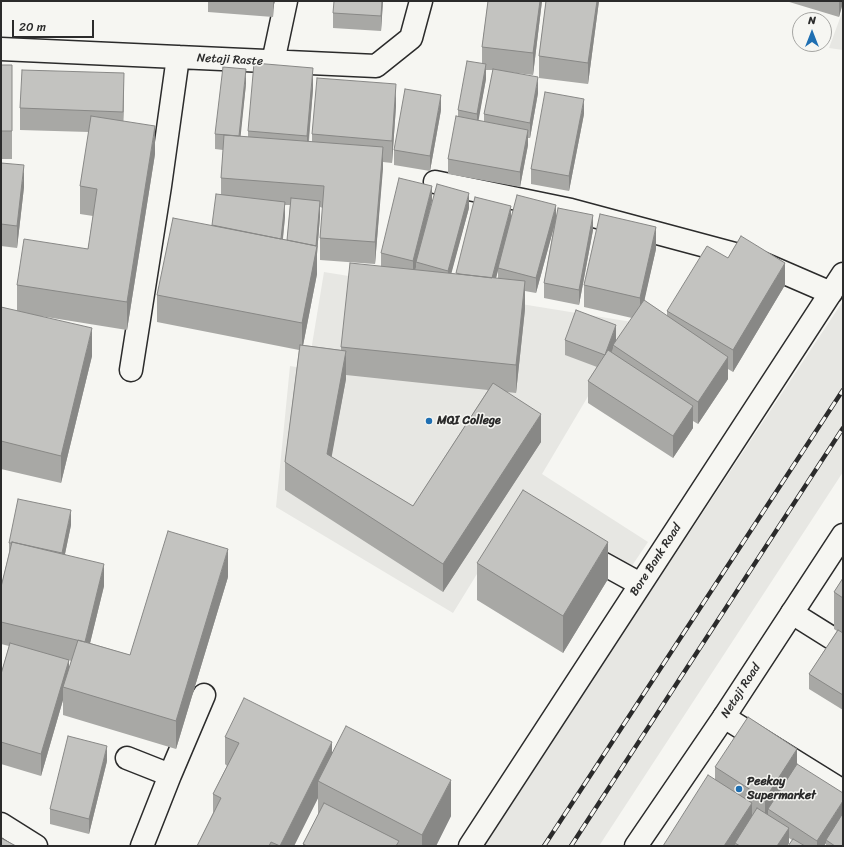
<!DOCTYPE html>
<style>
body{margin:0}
#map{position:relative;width:844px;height:847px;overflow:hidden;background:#f6f6f2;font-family:Sriracha,sans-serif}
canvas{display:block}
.frame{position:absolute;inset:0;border:2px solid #2b2b2b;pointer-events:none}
.north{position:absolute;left:792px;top:12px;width:40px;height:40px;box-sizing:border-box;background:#f6f6f2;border:1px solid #a5a5a2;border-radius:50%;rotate:0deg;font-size:11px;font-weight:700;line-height:16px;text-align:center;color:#2b2b2b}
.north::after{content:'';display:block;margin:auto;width:14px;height:18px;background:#1f6fb2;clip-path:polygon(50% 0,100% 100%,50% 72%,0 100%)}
.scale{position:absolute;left:12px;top:20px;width:82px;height:18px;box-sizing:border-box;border:2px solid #2b2b2b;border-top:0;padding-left:5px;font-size:12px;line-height:14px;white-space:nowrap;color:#2b2b2b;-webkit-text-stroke:3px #f6f6f2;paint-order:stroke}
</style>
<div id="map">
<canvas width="844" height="847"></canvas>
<div class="frame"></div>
<div class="north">N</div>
<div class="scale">20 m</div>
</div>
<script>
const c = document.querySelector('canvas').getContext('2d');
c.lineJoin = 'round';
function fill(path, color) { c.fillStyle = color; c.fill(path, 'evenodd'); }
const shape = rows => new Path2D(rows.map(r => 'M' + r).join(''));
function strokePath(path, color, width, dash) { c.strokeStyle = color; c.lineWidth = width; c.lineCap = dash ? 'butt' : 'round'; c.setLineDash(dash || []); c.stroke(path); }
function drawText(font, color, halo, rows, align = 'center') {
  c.font = font + ' Sriracha,sans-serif'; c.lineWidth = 3; c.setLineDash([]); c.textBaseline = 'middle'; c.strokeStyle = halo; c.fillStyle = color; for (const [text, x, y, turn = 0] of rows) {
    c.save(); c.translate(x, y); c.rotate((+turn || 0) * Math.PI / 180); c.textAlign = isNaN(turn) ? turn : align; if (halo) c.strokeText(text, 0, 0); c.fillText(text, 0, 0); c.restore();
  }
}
const built = shape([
 [843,10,843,50,829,48],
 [324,272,632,322,542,474,648,542,623,579,512,517,453,613,276,507,290,366,308,369],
 [843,301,843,472,599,846,482,846]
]);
const minor = shape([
 [1,49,376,66,411,38,421,1],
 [273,62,286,1],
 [435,182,571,210,750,258,831,293],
 [131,370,160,186,178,57],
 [582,552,640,584],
 [792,613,843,645],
 [724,717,843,791],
 [127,758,170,775,142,846],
 [170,775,204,695],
 [1,824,36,846],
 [470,846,843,274]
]);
const major = shape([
 [636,846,724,717,843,535]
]);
const rail = shape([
 [544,846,843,390],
 [571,846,843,428]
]);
const wall = shape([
 [208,1,274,1,273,17,208,12],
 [383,1,381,31,333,28,333,13],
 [488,1,542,1,533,75,508,72,538,93,530,138,528,138,528,145,520,187,448,174,448,159,458,117,458,110,482,64,482,47],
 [486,70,493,70,484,114,484,122,478,120,486,79],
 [546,1,599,1,588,84,539,78,539,56],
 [786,1,843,1,839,17],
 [1,65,12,65,12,159,1,159],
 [246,84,240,136,248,137,248,131,313,89,309,141,312,142,312,134,396,106,392,163,383,162,375,264,320,260,320,238,323,208,320,207,320,216,317,254,317,274,303,345,341,350,341,347,381,266,381,253,432,201,425,227,469,208,451,273,456,274,511,221,556,218,593,230,579,305,544,298,544,283,554,226,536,293,525,291,525,309,516,393,507,392,541,442,443,592,285,490,285,462,299,350,157,322,157,295,212,225,221,194,221,178,223,150,215,149,215,134],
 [285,205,290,205,287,240,283,239,285,217],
 [498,270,498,278,496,278],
 [346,375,488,390,413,506,331,457,346,379],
 [124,95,123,121,155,154,127,330,40,316,92,356,61,483,1,469,1,307,17,311,17,285,88,249,93,216,80,214,80,186,89,132,20,130,20,108],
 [441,110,430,171,394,165,394,150],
 [584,114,569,191,531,184,531,169],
 [1,163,24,187,17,248,1,246],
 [656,249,644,300,667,316,667,311,728,258,785,285,733,372,728,369,728,379,698,424,693,421,693,428,673,458,588,403,588,381,597,367,565,355,565,340,616,340,616,342,632,318,584,307,584,285],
 [71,525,65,554,104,586,90,643,130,655,228,577,176,749,63,715,63,700,41,776,1,764,1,674,9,646,1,644,1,587,9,553,9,543],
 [69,660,71,661,69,669],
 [477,563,608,579,563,653,477,600],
 [843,578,843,710,809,689,809,674,837,631,834,629,834,592],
 [225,737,332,753,451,816,436,846,303,846,303,844,318,815,318,798,294,846,197,846,213,813,213,794,227,766,225,764],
 [107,761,89,834,50,824,50,809],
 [797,764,843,846,826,846,826,843,824,846,788,846,792,840,789,838,789,843,787,846,663,846,715,780,715,767]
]);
const shadedWall = shape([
 [273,1,274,1,273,17],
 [382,1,383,1,381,31,381,16],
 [540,1,542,1,533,75,533,53],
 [597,1,599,1,588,84,588,63],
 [839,1,843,1,843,3,839,17],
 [486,64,486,79,477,129,477,114],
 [313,68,313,89,307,158,307,136],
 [246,69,246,84,239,152,239,137],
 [124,73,124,95,123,133,123,112],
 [538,77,538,93,530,138,530,123],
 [396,84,396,106,392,163,392,141],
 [441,95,441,110,430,171,430,156],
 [584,99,584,114,569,191,569,176],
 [155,126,155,154,127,330,127,302],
 [528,130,528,145,520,187,520,172],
 [383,147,383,169,375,264,375,242],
 [24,165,24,187,17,248,17,226],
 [432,186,432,201,417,262,416,262,416,267,413,276,413,261],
 [469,193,469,208,448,286,448,271],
 [320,201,320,216,317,254,317,274,302,351,302,323],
 [285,202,285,217,281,255,281,240],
 [556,205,556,220,536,293,536,278],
 [511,206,511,221,491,297,491,282],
 [593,215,593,230,579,305,579,290],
 [656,227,656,249,640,320,640,298],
 [785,263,785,285,733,372,733,350],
 [525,281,525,309,516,393,516,365],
 [616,325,616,340,614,346,613,345,613,348,605,370,605,355],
 [92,328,92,356,61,483,61,456],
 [346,351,346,379,327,482,327,454],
 [728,357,728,379,698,424,698,402],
 [693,406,693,428,673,458,673,436],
 [541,414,541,442,443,592,443,564],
 [71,510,71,525,62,568,62,553],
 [608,542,608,579,563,653,563,616],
 [228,549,228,577,176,749,176,721],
 [104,564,104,586,85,664,85,642],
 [69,660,69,682,63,687,63,700,41,776,41,754],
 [332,742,332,769,318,781,318,798,294,846,280,846],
 [107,746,107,761,89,834,89,819],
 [797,749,797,771,768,809,768,816,765,821,765,799],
 [451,780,451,816,436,846,422,846,422,835],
 [843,801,843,816,826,840,826,843,824,846,817,846,817,841],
 [752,803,752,825,735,843,735,846,724,846],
 [789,828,789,843,787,846,777,846]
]);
const building = shape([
 [334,1,382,1,381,16,333,13,334,1],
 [488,1,540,1,533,53,482,47,488,1],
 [546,1,597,1,588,63,539,56,546,1],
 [467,61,486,64,477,114,458,110,467,61],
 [254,63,313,68,307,136,248,131,254,63],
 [1,65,12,65,12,131,1,131,1,65],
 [223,67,246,69,239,136,215,134,223,67],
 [493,69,538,77,530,123,484,114,493,69],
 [22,70,124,73,123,112,20,108,22,70],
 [317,78,396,84,392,141,312,134,317,78],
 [405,89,441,95,430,156,394,150,405,89],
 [545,92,584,99,569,176,531,169,545,92],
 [91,116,155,126,127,302,17,285,24,239,88,249,97,189,80,186,91,116],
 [456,116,528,130,520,172,448,159,456,116],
 [224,135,383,147,375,242,320,238,324,186,221,178,224,135],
 [1,163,24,165,17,226,1,224,1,163],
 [399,178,432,186,413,261,381,253,399,178],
 [437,184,469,193,448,271,416,262,437,184],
 [216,194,285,202,281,239,212,225,216,194],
 [517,195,556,205,536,278,498,268,517,195],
 [475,197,511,206,492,278,460,274,456,273,475,197],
 [291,198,320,201,316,246,287,240,291,198],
 [558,208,593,215,579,290,544,283,558,208],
 [600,214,656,227,640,298,584,285,600,214],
 [173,218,317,246,302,323,157,295,173,218],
 [741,236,785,263,733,350,667,311,707,246,728,258,741,236],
 [350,263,525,281,516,365,341,347,350,263],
 [644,300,728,357,698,402,613,345,644,300],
 [1,307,92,328,61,456,1,441,1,307],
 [576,310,616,325,606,352,605,355,565,340,576,310],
 [300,345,346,351,327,454,413,506,493,383,541,414,443,564,285,462,300,345],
 [608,350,693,406,673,436,588,381,608,350],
 [523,490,608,542,563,616,477,563,523,490],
 [18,499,71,510,62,553,12,542,12,543,9,543,18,499],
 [168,531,228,549,176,721,63,687,78,640,130,655,168,531],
 [12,542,104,564,85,642,1,622,1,587,12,542],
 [843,578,843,598,834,592,843,578],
 [838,630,843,633,843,695,809,674,838,630],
 [10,643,69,660,41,754,1,742,1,674,10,643],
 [244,698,332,742,280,846,271,842,269,846,197,846,221,798,213,794,239,743,225,737,244,698],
 [748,717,797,749,765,799,715,767,748,717],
 [346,726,451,780,422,835,318,781,346,726],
 [68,736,107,746,89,819,50,809,68,736],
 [797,764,843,793,843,801,817,841,768,809,797,764],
 [708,775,752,803,724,846,663,846,708,775],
 [324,803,399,841,396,846,307,846,303,844,324,803],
 [757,808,789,828,777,846,740,846,735,843,757,808],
 [843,813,843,846,835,846,826,840,843,813],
 [1,838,16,846,1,846,1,838],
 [793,839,805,846,788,846,793,839]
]);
const markers = [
 [429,421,4,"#1f6fb2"],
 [739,789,4,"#1f6fb2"]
];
const streetNames = [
 ["Netaji Raste",230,60,3],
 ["Bore Bank Road",656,560,-57],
 ["Netaji Road",741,691,-57]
];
const poiNames = [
 ["MQI College",437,421],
 ["Peekay",747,782],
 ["Supermarket",747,796]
];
fill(built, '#e7e7e3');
strokePath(minor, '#2b2b2b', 25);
strokePath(major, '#2b2b2b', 25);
strokePath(minor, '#f6f6f2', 22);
strokePath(major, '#f6f6f2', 22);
strokePath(rail, '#2b2b2b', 4.5);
strokePath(rail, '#f6f6f2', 3, [9]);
fill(wall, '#a8a8a5');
fill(shadedWall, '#888886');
fill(building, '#c3c3c0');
strokePath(building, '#888886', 1);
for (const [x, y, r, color] of markers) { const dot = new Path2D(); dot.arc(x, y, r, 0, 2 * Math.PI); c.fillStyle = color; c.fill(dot); strokePath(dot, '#f6f6f2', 1.5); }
drawText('12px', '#2b2b2b', '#f6f6f2', streetNames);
drawText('bold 12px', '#2b2b2b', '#f6f6f2', poiNames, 'left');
</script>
